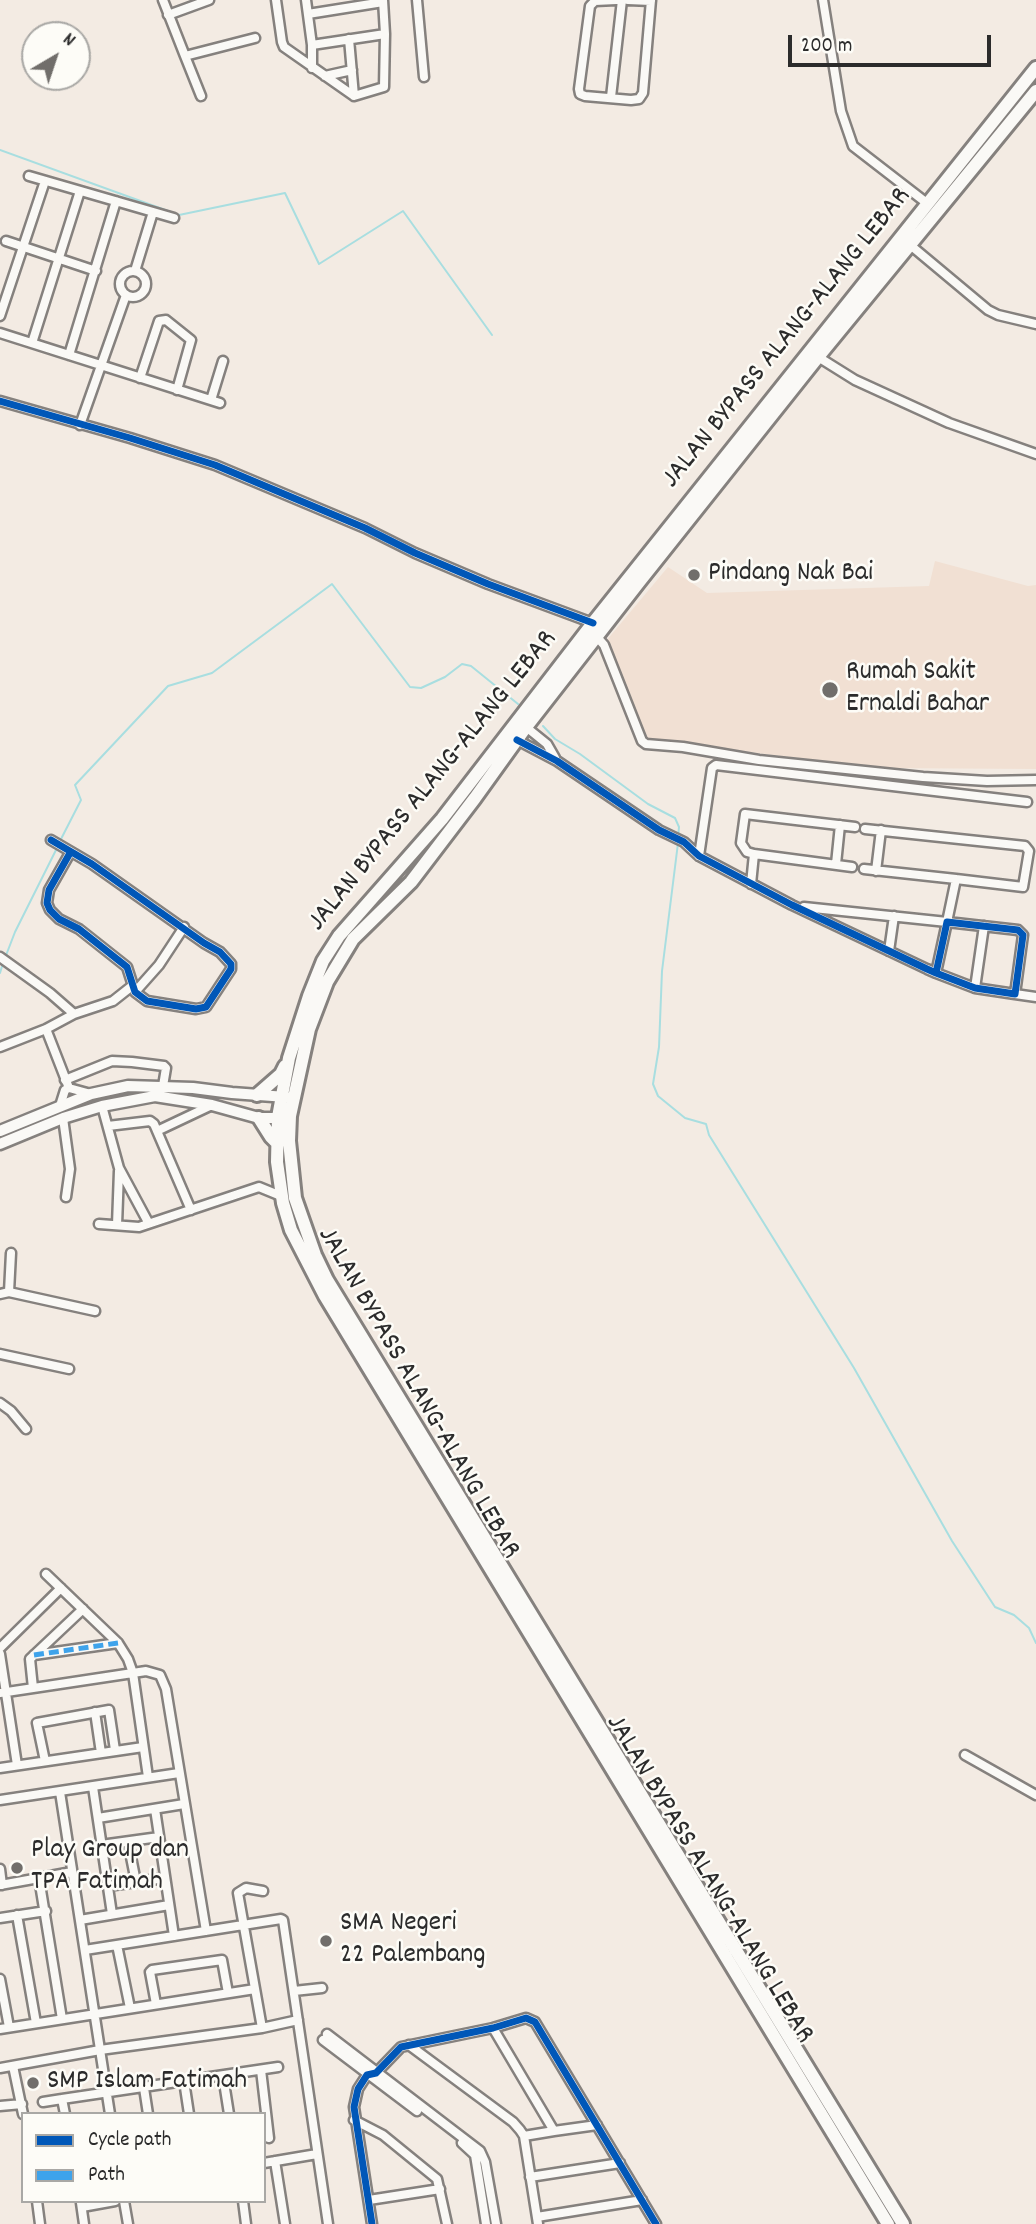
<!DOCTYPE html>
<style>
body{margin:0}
#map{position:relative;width:1036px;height:2224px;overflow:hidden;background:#f3ebe3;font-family:Dekko,sans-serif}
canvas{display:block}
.legend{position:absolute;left:21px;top:2112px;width:245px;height:91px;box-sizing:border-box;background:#fdfcf7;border:2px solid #a9a8a5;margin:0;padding:9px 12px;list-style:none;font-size:21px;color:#2b2b2b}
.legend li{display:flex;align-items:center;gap:14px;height:35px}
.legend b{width:35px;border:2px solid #a9a8a5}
.north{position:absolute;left:21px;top:21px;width:70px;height:70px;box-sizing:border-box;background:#fdfcf7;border:2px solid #a9a8a5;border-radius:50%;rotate:39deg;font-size:19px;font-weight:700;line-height:28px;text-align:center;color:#2b2b2b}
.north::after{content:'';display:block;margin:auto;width:24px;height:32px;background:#716e6b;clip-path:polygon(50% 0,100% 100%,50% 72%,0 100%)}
.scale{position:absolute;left:788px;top:35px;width:203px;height:32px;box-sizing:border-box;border:4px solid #2b2b2b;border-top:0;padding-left:9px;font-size:21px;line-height:24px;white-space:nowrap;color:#2b2b2b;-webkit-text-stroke:5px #fdfcf7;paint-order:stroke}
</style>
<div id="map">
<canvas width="1036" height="2224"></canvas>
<ul class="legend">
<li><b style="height:9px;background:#0057b8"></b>Cycle path</li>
<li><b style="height:9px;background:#3ea3eb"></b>Path</li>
</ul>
<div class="north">N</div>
<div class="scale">200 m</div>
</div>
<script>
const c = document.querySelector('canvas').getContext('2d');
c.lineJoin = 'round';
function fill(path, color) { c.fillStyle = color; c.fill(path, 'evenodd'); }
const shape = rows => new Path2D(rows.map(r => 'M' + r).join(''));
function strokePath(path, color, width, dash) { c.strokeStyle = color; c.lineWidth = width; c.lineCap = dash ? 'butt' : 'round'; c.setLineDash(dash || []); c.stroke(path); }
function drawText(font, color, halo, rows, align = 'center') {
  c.font = font + ' Dekko,sans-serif'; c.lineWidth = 5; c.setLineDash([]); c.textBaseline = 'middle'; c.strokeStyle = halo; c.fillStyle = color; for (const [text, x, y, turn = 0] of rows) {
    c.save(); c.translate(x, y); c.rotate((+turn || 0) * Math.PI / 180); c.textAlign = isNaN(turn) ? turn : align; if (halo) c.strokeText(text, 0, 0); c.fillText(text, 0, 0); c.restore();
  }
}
const built = shape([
 [935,561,1028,586,1036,585,1036,769,880,768,644,739,606,641,668,567,707,593,929,586]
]);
const stream = shape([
 [0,150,179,215,285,193,319,264,403,211,492,335],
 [543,726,555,739,580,754,648,804,675,818,679,827,678,837],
 [60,841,81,800,75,785,168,686,212,673,332,584,410,687,421,688,445,677,462,664,471,666,518,704],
 [678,843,662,971,659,1047,653,1084,658,1096,685,1118,706,1124,709,1135,854,1368,952,1541,995,1607,1014,1615,1029,1628,1036,1643],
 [5,958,15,932,58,846],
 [0,973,3,963]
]);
const minor = shape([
 [163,0,185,56,255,38],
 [276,0,282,42,284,47,354,96,384,87,385,34,383,0],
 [306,0,312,45,312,68],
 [417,0,424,77],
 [616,0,595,1,590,6,579,89,580,94,585,96,631,100,639,99,643,93,651,0],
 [628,0,651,1],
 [823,0,841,111,853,146,928,204],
 [308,14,383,2],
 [168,15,209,0],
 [349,39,354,96],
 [312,45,385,34],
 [185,56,201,96],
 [325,76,352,70],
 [611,97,622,0],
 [29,176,174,218],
 [6,241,96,271],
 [909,244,988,310,998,315,1036,324],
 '120 284a13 13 0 1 1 26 0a13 13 0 1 1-26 0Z',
 [135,271,153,212],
 [0,316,45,181],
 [0,333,220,403],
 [32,343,80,191],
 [69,355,116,201],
 [815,355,855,380,949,423,1036,454],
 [140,378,159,321,166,320,191,340,177,390],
 [211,400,223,361],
 [0,401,130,438,215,465,365,528,415,553,488,584,593,623],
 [80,425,126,295],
 [597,637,604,645,642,741,646,744,683,747,759,760,923,777,987,781,1036,780],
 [526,727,547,744,555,758],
 [517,740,557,761,659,830,684,842,699,856,792,905,927,969,936,973,975,988,1015,994,1023,935,1018,930,947,922,936,973],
 [865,829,1025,846,1029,851,1023,887,956,879],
 [51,840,92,864,204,943,220,952,231,964,231,969,206,1007,196,1009,147,1001,135,992,127,967,79,929,59,919,50,910,47,903,49,890,70,853],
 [754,854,747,852,741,843,745,814,855,827],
 [699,856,712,768,716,765,1027,802],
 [836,864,840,825],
 [876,871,881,830],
 [751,884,754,854,852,867],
 [804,907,947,922,956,879,864,869],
 [889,951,894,916],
 [0,957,50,993,74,1014,113,1001,132,986],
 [975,988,984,926],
 [135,992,159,965,184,927],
 [1015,994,1036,997],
 [46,1029,69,1088],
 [0,1047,46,1029,74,1014],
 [65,1080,112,1061,132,1062,164,1066,166,1068,163,1086],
 [60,1106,65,1090,69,1088,91,1094],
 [102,1106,119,1168,148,1222],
 [63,1118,70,1169,66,1197],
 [108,1126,150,1121,154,1124,191,1210],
 [157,1131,212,1105],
 [99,1224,139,1227,259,1187,281,1196],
 [117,1225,119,1171],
 [9,1292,11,1253],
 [0,1294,9,1292,95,1311],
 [0,1354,69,1369],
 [0,1403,11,1411,26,1429],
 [46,1574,118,1643,128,1659,133,1673,148,1777],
 [0,1648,61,1588],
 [0,1654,17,1765],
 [34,1655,118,1643],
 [33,1688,30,1659,83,1609],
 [0,1693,146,1671,160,1675,166,1689,206,1931],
 [95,1712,101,1753],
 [965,1755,1036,1795],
 [45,1761,37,1723,109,1710,115,1750],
 [0,1768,143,1747],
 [93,1787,112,1914],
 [60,1792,110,2114],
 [0,1800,179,1773],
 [155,1809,174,1936],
 [98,1818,184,1804],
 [128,1842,136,1882],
 [101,1845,159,1837],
 [0,1869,2,1885],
 [39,1878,62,2019],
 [0,1885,72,1872],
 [108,1886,165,1878],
 [17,1915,36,2023],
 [0,1918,46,1911],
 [80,1920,169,1905],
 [117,1945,130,2008],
 [85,1950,281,1919,283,1920,328,2224],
 [0,1979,9,2027],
 [294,1991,322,1988],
 [156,2004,150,1972,152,1970,222,1960,228,1993],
 [262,2028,238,1893,246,1888,263,1891],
 [493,2028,554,2131,597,2125],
 [0,2029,255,1989],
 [327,2034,480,2151,485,2162,496,2224],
 [323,2040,417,2111],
 [409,2045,513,2122,520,2130,524,2136,538,2224],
 [13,2066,23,2114],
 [0,2068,100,2050,262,2028,298,2020],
 [261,2070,269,2138],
 [223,2076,229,2114],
 [184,2081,189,2114],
 [144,2088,148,2114],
 [43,2102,62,2099],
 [0,2106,22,2104],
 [65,2114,62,2099,278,2067],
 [354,2120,383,2135,437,2179,447,2224],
 [524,2136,554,2131],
 [462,2143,475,2155,486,2224],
 [275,2161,285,2224],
 [264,2163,317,2154],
 [530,2177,620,2163],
 [369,2200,440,2189],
 [37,2201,40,2224],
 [124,2201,128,2224],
 [243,2201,246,2224],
 [81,2203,84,2224],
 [82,2207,115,2201],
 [537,2217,642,2200],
 [372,2224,354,2107,358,2089,367,2075,376,2073,401,2047,493,2028,526,2018,535,2022,656,2224]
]);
const tertiary = shape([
 [0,1131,91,1094,128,1086,193,1088,232,1093,286,1097],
 [0,1144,63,1118,102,1106,155,1096,212,1105,259,1118,282,1118]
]);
const trunk = shape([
 [257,1095,281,1074,285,1066],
 [259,1118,271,1137,278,1144],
 [888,2224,325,1296,291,1230,283,1203,277,1162,278,1117,289,1058,309,996,323,961,339,936,442,819,593,623,1036,68],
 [903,2224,327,1280,315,1255,295,1198,289,1141,290,1116,309,1029,327,982,353,939,411,882,475,798,526,727,639,582,818,357,1036,91]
]);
const quiet = shape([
 [34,1655,118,1643]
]);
const cycleway = shape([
 [0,401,130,438,215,465,365,528,415,553,488,584,593,623],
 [517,740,557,761,659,830,684,842,699,856,792,905,927,969,936,973,975,988,1015,994,1023,935,1018,930,947,922,936,973],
 [51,840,92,864,204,943,220,952,231,964,231,969,206,1007,196,1009,147,1001,135,992,127,967,79,929,59,919,50,910,47,903,49,890,70,853],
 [372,2224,354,2107,358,2089,367,2075,376,2073,401,2047,493,2028,526,2018,535,2022,656,2224]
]);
const markers = [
 [694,575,7,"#716e6b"],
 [830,690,9,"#716e6b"],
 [17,1868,7,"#716e6b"],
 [326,1941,7,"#716e6b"],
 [33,2083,7,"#716e6b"]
];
const streetNames = [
 ["JALAN BYPASS ALANG-ALANG LEBAR",788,339,-51],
 ["JALAN BYPASS ALANG-ALANG LEBAR",434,782,-51],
 ["JALAN BYPASS ALANG-ALANG LEBAR",417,1394,60],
 ["JALAN BYPASS ALANG-ALANG LEBAR",708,1880,59]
];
const poiNames = [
 ["Pindang Nak Bai",708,575],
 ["Rumah Sakit",846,674],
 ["Ernaldi Bahar",846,706],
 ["Play Group dan",31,1852],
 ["TPA Fatimah",31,1884],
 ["SMA Negeri",340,1925],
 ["22 Palembang",340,1957],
 ["SMP Islam Fatimah",47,2083]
];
fill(built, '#f1e0d3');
strokePath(stream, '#a8dee0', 2);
strokePath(minor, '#85817e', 13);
strokePath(tertiary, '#85817e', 15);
strokePath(trunk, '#85817e', 18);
strokePath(minor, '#faf9f6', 8);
strokePath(tertiary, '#faf9f6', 10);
strokePath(trunk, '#faf9f6', 12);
strokePath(quiet, '#3ea3eb', 5, [10, 5]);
strokePath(cycleway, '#0057b8', 7);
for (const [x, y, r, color] of markers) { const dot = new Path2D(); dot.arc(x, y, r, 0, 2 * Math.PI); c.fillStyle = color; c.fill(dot); strokePath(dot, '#fdfcf7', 2.5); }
drawText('28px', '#2b2b2b', '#fdfcf7', streetNames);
drawText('28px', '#2b2b2b', '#fdfcf7', poiNames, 'left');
</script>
